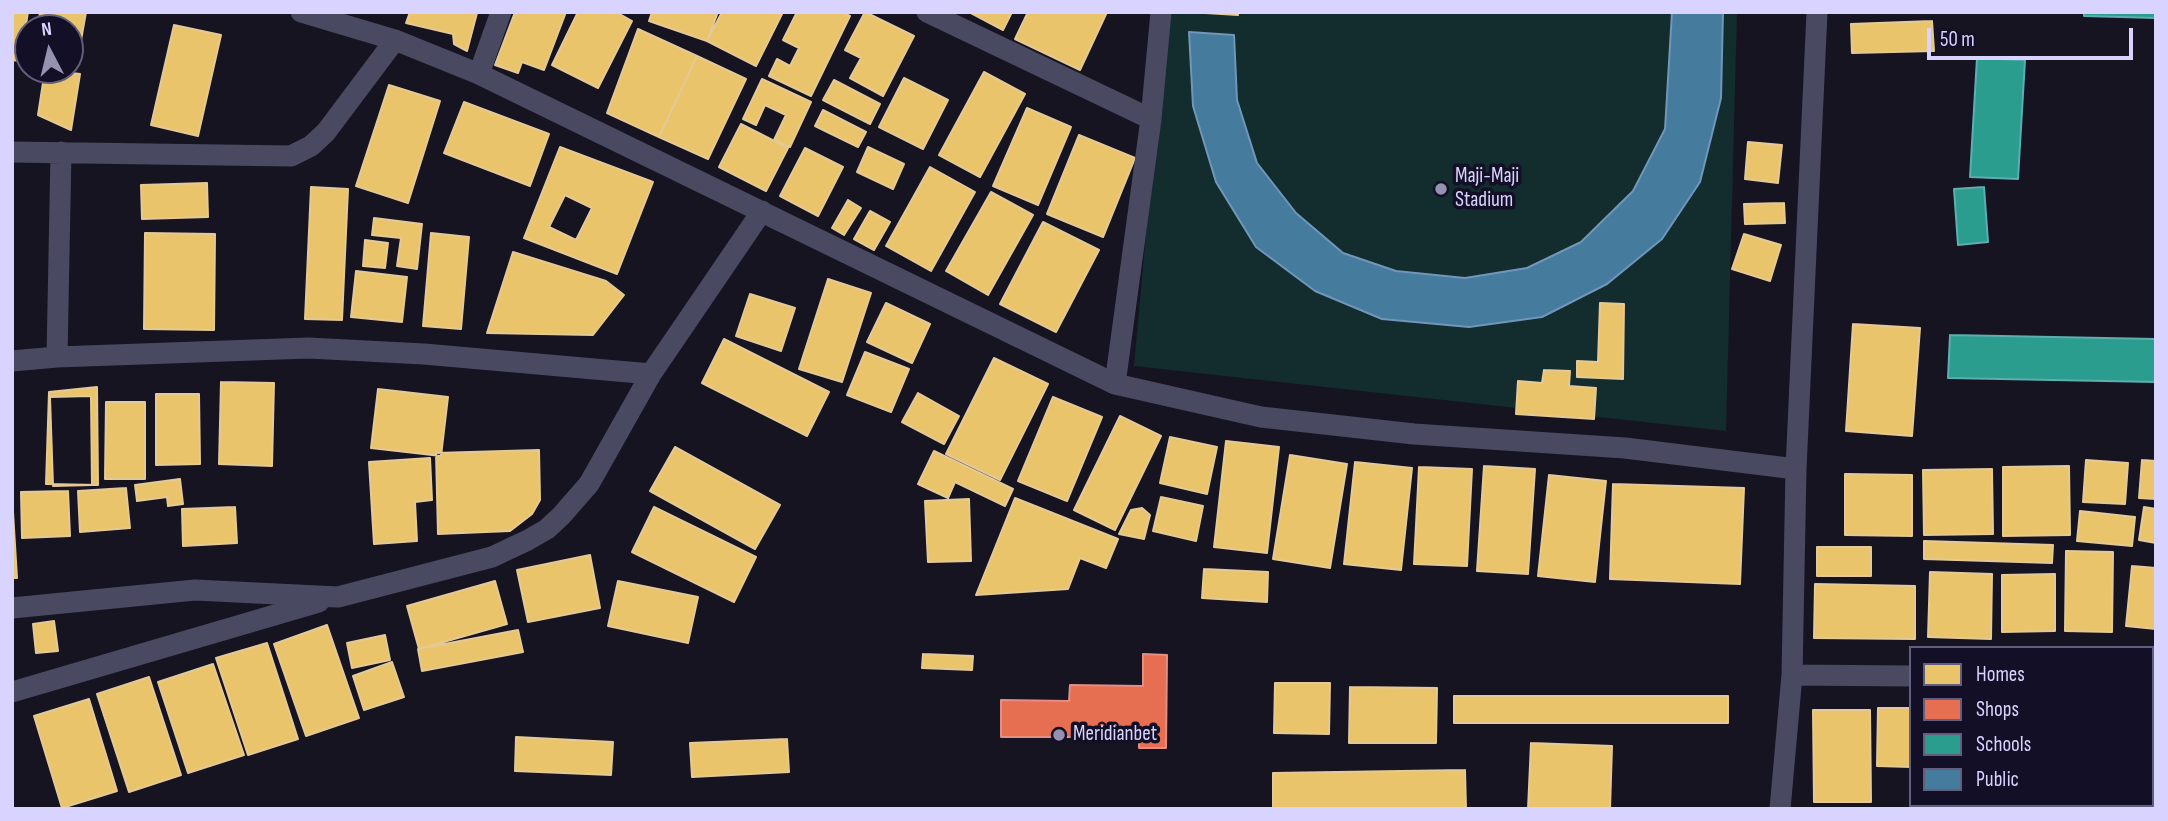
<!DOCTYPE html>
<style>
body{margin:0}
#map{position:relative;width:2168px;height:821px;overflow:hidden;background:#161421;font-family:"Sofia Sans Condensed",sans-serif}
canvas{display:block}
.frame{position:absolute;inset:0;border:14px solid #d9d4ff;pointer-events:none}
.legend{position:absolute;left:1909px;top:646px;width:245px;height:161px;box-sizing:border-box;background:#130f26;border:2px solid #625e7d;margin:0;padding:9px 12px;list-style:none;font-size:21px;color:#d9d4ff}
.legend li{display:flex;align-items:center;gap:14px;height:35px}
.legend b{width:35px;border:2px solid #625e7d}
.north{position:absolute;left:14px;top:14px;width:70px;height:70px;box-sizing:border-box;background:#130f26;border:2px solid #625e7d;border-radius:50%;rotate:353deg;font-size:19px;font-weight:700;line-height:28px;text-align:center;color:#d9d4ff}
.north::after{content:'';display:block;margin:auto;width:24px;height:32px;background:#9591b1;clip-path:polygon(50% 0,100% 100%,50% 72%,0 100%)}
.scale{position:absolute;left:1927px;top:28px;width:206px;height:32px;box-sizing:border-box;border:4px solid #d9d4ff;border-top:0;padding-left:9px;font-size:21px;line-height:24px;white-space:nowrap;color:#d9d4ff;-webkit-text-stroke:5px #130f26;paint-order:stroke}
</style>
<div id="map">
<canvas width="2168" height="821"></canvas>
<div class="frame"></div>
<ul class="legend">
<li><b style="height:19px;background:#e9c46a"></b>Homes</li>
<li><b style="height:19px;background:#e76f51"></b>Shops</li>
<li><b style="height:19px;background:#2a9d8f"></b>Schools</li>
<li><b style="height:19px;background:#457b9d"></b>Public</li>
</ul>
<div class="north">N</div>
<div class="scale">50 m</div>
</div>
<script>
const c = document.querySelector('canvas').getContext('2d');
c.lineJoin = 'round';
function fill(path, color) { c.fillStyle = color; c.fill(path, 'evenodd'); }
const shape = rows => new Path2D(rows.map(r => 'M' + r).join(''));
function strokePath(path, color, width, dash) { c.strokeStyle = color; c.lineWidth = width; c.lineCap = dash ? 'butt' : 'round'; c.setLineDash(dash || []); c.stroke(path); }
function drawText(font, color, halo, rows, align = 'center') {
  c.font = font + ' "Sofia Sans Condensed",sans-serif'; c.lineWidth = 7; c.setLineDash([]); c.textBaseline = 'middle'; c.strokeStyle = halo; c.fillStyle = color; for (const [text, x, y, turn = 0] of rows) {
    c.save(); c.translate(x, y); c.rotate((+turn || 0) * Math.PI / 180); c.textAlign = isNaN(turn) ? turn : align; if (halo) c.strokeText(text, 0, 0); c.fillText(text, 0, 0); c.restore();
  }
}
const green = shape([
 [1166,12,1737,12,1726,431,1134,366]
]);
const homes = shape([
 [12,12,28,12,20,61,12,60,12,12],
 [40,12,86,12,77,63,70,62,70,28,38,28,40,12],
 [410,12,477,13,467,51,454,44,453,34,406,23,410,12],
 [515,12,566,12,544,70,522,62,518,73,495,65,515,12],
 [578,12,616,12,632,21,598,88,552,65,578,12],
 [652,12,718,12,707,41,649,21,652,12],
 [722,12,783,12,756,66,707,41,722,12],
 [797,12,842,12,850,16,811,96,769,76,777,59,790,66,799,48,783,40,797,12],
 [865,12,914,36,883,96,850,78,861,58,845,50,865,12],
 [969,12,1012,12,1003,30,969,12],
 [1028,12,1107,12,1080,70,1015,39,1028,12],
 [1189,12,1238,12,1238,15,1189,12],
 [1932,21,1934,51,1852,53,1851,24,1932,21],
 [174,25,221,35,198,136,151,125,174,25],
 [638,29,697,56,659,137,607,113,638,29],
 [697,56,746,79,708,159,659,137,697,56],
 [45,70,80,74,71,130,38,115,45,70],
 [984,72,1025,94,980,177,939,155,984,72],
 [904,78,948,100,923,149,879,127,904,78],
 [762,79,811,102,790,147,774,140,786,115,765,105,756,125,743,119,762,79],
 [834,80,880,104,870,124,823,100,834,80],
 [389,85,440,101,408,203,356,186,389,85],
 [464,102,549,134,530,186,444,153,464,102],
 [1027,108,1071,127,1038,205,993,186,1027,108],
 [823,110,866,132,858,147,815,126,823,110],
 [741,124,788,148,766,191,719,167,741,124],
 [1079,135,1135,158,1103,237,1047,214,1079,135],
 [1748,142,1782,145,1778,183,1745,179,1748,142],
 [560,147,653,182,617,274,524,238,560,147],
 [565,195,592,208,576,240,549,227,565,195],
 [868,147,904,164,893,189,857,172,868,147],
 [805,148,843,167,818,216,780,196,805,148],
 [930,167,975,192,931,271,886,246,930,167],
 [207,183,208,217,142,219,141,185,207,183],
 [311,187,348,189,342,320,305,319,311,187],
 [991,192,1033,215,988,295,946,271,991,192],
 [848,200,861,208,844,235,832,228,848,200],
 [1784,203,1785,223,1745,224,1744,204,1784,203],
 [870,211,890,222,874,250,854,239,870,211],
 [374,218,422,224,417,269,397,266,401,238,372,235,374,218],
 [1043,222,1099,250,1056,332,1000,304,1043,222],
 [145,233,215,234,214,330,144,329,145,233],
 [431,233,469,237,461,329,423,326,431,233],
 [1744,234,1781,245,1770,281,1732,269,1744,234],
 [365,240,388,243,385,268,363,266,365,240],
 [513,252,606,281,624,295,593,335,487,333,513,252],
 [356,271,407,277,402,322,351,317,356,271],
 [828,279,871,293,842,382,799,369,828,279],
 [750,294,795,308,781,351,736,336,750,294],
 [886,303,930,324,912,363,867,342,886,303],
 [1600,303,1624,304,1623,379,1577,377,1577,361,1598,362,1600,303],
 [1853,324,1920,328,1912,436,1846,431,1853,324],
 [724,339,829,392,807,436,702,383,724,339],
 [865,352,909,369,891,412,847,395,865,352],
 [994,358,1048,384,1000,480,946,454,994,358],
 [1544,370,1570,371,1569,386,1596,388,1594,419,1516,414,1518,381,1542,383,1544,370],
 [221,382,274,383,272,466,219,464,221,382],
 [97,387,98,485,46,484,49,392,97,387],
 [378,389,448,397,441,456,371,448,378,389],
 [918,393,959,416,944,444,902,422,918,393],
 [156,394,199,394,200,464,156,465,156,394],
 [91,396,92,485,53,486,50,397,91,396],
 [1053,397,1102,417,1067,501,1018,481,1053,397],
 [106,402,145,402,145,479,105,479,106,402],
 [1120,416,1161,436,1115,530,1074,510,1120,416],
 [1170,437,1217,447,1207,494,1160,483,1170,437],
 [1226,441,1279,447,1267,553,1214,547,1226,441],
 [675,447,780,505,755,549,650,491,675,447],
 [539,450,540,500,532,514,510,531,438,534,436,453,539,450],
 [934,451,1013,489,1005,506,955,482,948,498,918,484,934,451],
 [1290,455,1347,464,1330,568,1273,559,1290,455],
 [430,458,432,500,415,502,417,541,374,544,369,462,430,458],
 [2086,460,2128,463,2125,504,2083,502,2086,460],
 [2142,460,2156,461,2156,499,2139,498,2142,460],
 [1355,462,1412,468,1401,570,1344,564,1355,462],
 [1484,466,1535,469,1528,574,1477,571,1484,466],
 [2069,466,2070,535,2003,536,2003,467,2069,466],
 [1419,467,1472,469,1467,566,1414,564,1419,467],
 [1992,469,1993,534,1924,535,1923,470,1992,469],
 [1845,474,1912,475,1912,536,1845,535,1845,474],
 [1549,475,1606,481,1595,582,1538,576,1549,475],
 [180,479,183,504,168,506,167,497,137,501,135,485,180,479],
 [1613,484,1744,488,1740,584,1610,579,1613,484],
 [126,488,130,528,80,532,78,491,126,488],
 [68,491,70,536,22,538,21,492,68,491],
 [12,495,17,578,12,578,12,495],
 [1161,497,1203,506,1196,541,1153,531,1161,497],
 [1015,498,1118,539,1106,568,1080,558,1068,589,976,595,1015,498],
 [969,499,971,561,928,562,925,501,969,499],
 [235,507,237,543,183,546,182,509,235,507],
 [654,507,756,557,734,602,632,552,654,507],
 [2144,507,2156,509,2156,543,2139,540,2144,507],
 [1142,508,1150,515,1144,539,1119,534,1131,510,1142,508],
 [2080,511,2135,517,2132,546,2077,541,2080,511],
 [1924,541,2053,545,2052,563,1924,559,1924,541],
 [1817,547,1871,547,1871,576,1817,576,1817,547],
 [2066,551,2113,552,2112,632,2065,631,2066,551],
 [590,555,600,608,528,622,517,570,590,555],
 [2132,566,2156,568,2156,629,2126,626,2132,566],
 [1204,569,1268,572,1267,602,1202,598,1204,569],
 [1930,572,1992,574,1991,639,1928,637,1930,572],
 [2055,574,2055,631,2002,632,2002,575,2055,574],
 [495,581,507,624,419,649,407,606,495,581],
 [618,581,698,597,688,643,608,626,618,581],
 [1815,584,1915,586,1915,639,1814,638,1815,584],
 [54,621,58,651,36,653,33,624,54,621],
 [327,625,359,718,306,736,274,644,327,625],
 [518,630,523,652,422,671,418,649,518,630],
 [385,635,390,660,352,668,347,643,385,635],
 [267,643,298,739,248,755,216,658,267,643],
 [923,654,973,656,972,670,922,668,923,654],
 [392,662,404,697,364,710,353,676,392,662],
 [213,664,244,755,188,773,158,682,213,664],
 [149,677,181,775,129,792,97,694,149,677],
 [1275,683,1330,683,1329,734,1274,733,1275,683],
 [1350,687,1437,688,1436,743,1349,743,1350,687],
 [1454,696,1728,696,1728,723,1454,723,1454,696],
 [89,699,117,791,62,808,34,716,89,699],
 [1878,708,1911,708,1911,767,1877,766,1878,708],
 [1813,710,1870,710,1871,802,1814,802,1813,710],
 [2152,712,2156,712,2156,752,2152,752,2152,712],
 [516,737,613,742,611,775,515,771,516,737],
 [787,739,789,772,692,777,690,743,787,739],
 [1531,743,1612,746,1610,809,1528,809,1531,743],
 [2152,758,2156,758,2156,809,2130,809,2130,805,2152,805,2152,758],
 [1465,770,1466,809,1273,809,1273,773,1465,770]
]);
const shops = shape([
 [1143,654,1167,655,1166,748,1139,748,1139,737,1001,737,1001,700,1069,701,1070,685,1143,686,1143,654]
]);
const schools = shape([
 [2084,12,2156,12,2156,18,2084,16,2084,12],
 [1977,58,2025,60,2018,179,1970,177,1977,58],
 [1984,187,1988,242,1958,245,1954,189,1984,187],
 [1950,335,2156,339,2156,382,1948,378,1950,335]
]);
const public = shape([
 [1672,12,1723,12,1721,98,1700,182,1662,239,1607,284,1542,317,1469,327,1382,319,1315,291,1256,247,1216,182,1193,106,1189,32,1234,35,1237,100,1257,163,1296,213,1343,253,1396,271,1465,278,1527,268,1581,242,1633,191,1665,129,1672,12]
]);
const minor = shape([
 [301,12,395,40,479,74,1115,384,1261,417,1414,434,1625,448,1796,469],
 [927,12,1151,119],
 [479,74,501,12],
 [12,152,291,156,311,146,326,132,395,40],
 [57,357,61,152],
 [12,361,57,357,309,348,424,354,651,374],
 [1115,384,1151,119,1161,12],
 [12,608,195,590,338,597,492,557,528,540,547,529,561,516,589,484,651,374,762,211],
 [1792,675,1911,676],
 [2152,681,2156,681],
 [12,692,319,602],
 [1780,809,1792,675,1796,469,1817,12],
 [2003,809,2003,805]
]);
const markers = [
 [1441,189,7,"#9591b1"],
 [1059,735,7,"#9591b1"]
];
const poiNames = [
 ["Maji-Maji",1455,177],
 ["Stadium",1455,201],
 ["Meridianbet",1073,735]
];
fill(green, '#132c2d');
fill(homes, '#e9c46a');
strokePath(homes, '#e4c997', 2);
fill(shops, '#e76f51');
strokePath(shops, '#e38d85', 2);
fill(schools, '#2a9d8f');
strokePath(schools, '#5eaeb1', 2);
fill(public, '#457b9d');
strokePath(public, '#7196ba', 2);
strokePath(minor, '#4a4962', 21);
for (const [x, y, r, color] of markers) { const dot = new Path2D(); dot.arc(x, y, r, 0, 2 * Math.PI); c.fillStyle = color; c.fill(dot); strokePath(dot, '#130f26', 2.5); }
drawText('21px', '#d9d4ff', '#130f26', poiNames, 'left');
</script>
